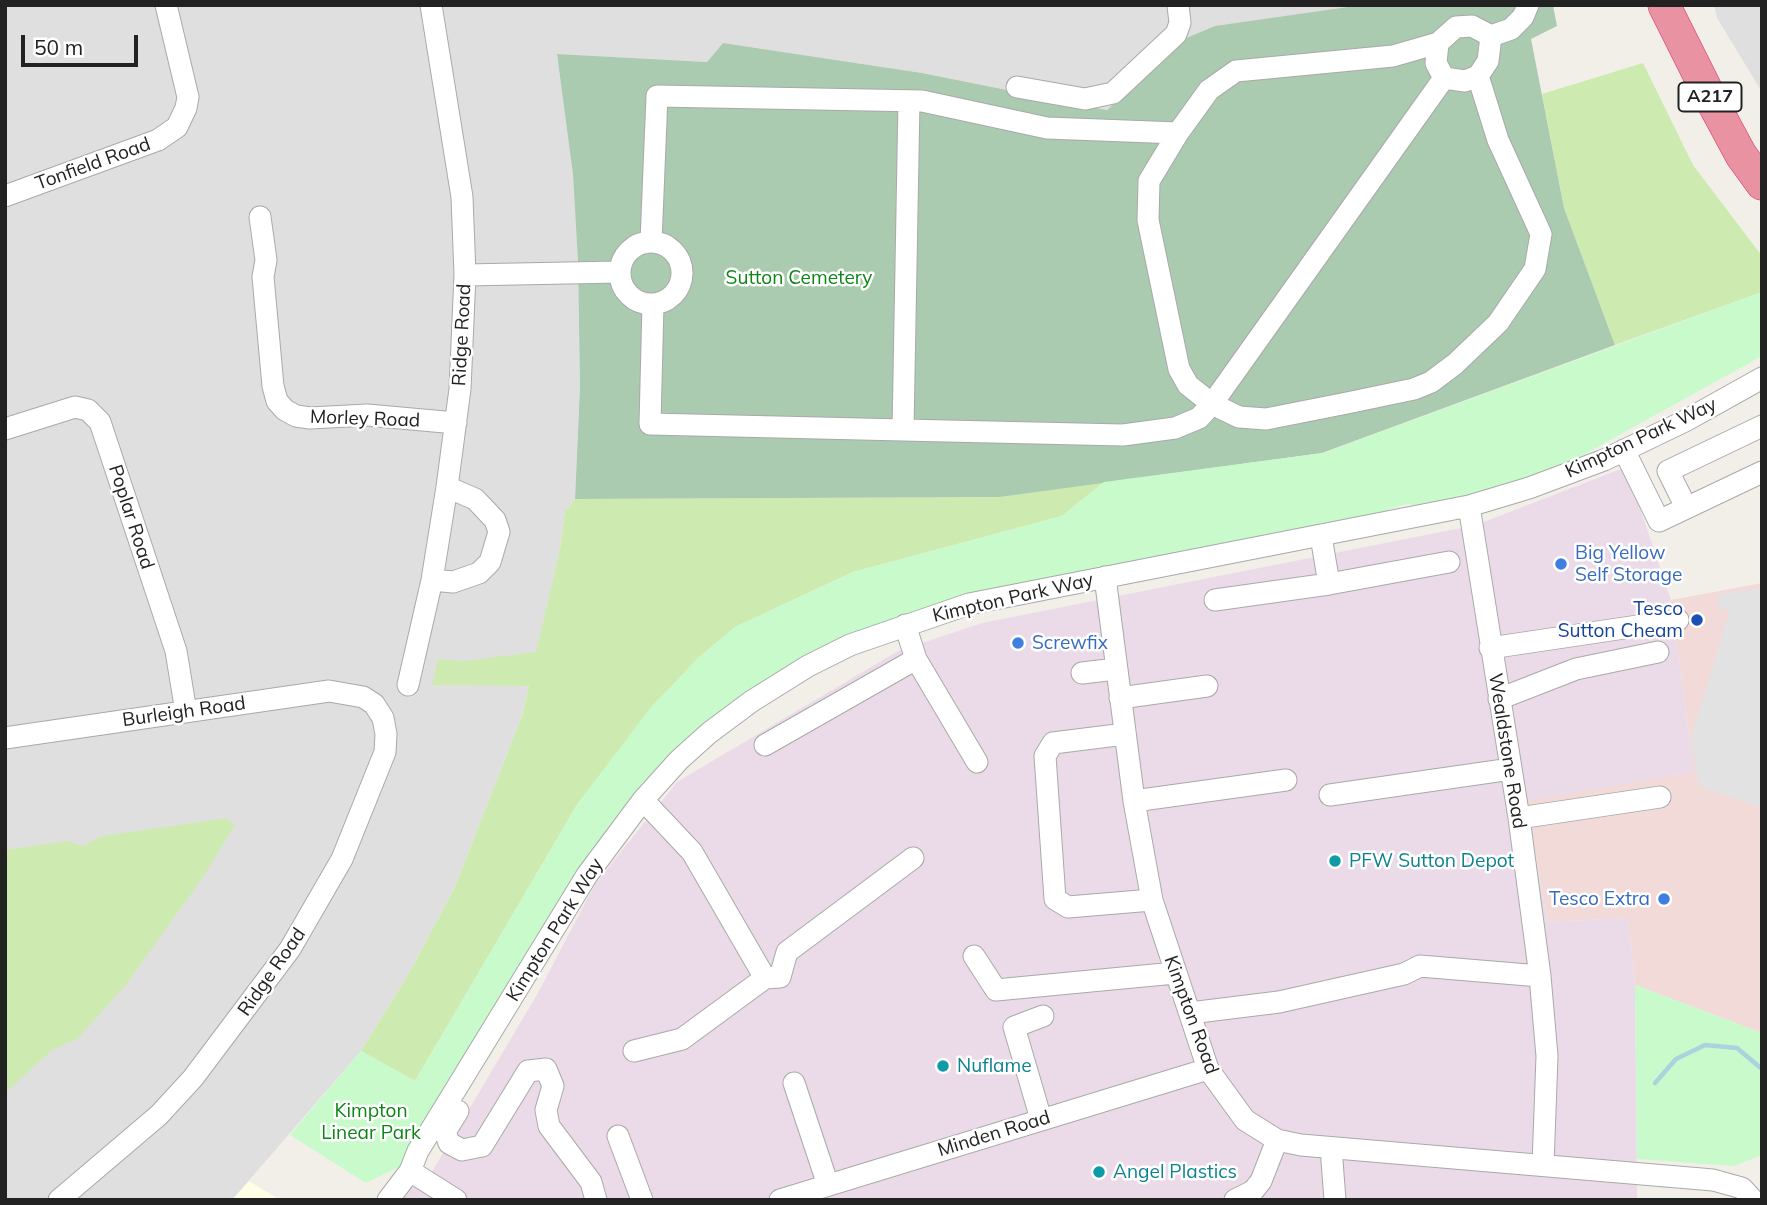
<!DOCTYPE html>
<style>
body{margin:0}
#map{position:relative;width:1767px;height:1205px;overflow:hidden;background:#f2efe9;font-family:Mulish,sans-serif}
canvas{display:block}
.frame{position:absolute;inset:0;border:7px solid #222;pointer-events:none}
.scale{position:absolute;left:21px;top:35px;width:117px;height:32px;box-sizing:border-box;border:4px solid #222;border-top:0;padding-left:9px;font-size:21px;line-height:24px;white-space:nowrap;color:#222;-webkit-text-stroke:5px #fff;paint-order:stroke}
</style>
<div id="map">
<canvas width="1767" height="1205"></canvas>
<div class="frame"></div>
<div class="scale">50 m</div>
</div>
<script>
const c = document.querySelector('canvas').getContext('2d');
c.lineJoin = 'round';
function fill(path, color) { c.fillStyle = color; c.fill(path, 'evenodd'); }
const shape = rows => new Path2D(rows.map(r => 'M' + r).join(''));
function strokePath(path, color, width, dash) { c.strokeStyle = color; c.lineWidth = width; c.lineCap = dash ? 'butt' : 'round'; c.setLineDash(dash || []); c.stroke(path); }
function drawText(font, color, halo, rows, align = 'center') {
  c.font = font + ' Mulish,sans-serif'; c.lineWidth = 5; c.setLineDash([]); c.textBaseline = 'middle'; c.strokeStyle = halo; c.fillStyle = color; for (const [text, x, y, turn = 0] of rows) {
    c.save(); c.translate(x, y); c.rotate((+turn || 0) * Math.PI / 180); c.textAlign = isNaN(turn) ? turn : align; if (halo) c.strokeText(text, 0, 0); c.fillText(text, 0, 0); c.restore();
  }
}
const residential = shape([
 [5,5,1362,5,1165,54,1107,110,922,73,723,43,707,62,557,54,573,175,578,262,580,387,575,499,565,511,560,549,522,716,454,889,408,975,361,1051,232,1200,5,1200],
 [1714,5,1762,5,1762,92,1717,18]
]);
const commercial = shape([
 [1762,583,1762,1033,1635,985,1628,918,1548,922,1525,800,1694,772,1671,600]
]);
const industrial = shape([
 [1626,467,1671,600,1694,772,1525,801,1548,922,1628,918,1635,985,1637,1200,385,1200,433,1170,538,993,595,884,677,782,898,651,982,623,1476,525]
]);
const education = shape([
 [249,1181,280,1200,232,1200]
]);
const grass = shape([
 [1643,63,1693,165,1762,256,1762,292,1615,345,1564,208,1542,94],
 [1104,482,1062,516,853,572,735,627,697,659,578,803,415,1081,361,1051,408,975,454,889,522,716,529,686,432,685,438,659,464,661,536,652,560,549,565,511,575,499,1000,497],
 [226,818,235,825,203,877,125,986,77,1039,52,1050,5,1093,5,850,67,841,83,846,102,836]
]);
const cemetery = shape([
 [1362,5,1553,5,1557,26,1531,39,1564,208,1615,345,1322,453,1000,497,575,499,580,387,578,262,573,175,557,54,707,62,723,43,922,73,1107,110,1165,54,1184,39,1215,26]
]);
const park = shape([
 [1762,292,1762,356,1563,466,1435,509,1407,504,1389,509,1370,524,970,598,809,656,687,738,625,809,409,1162,366,1183,290,1135,361,1051,415,1081,578,803,651,707,697,659,735,627,853,572,1062,516,1104,482,1323,453],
 [1635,985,1762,1033,1762,1155,1734,1166,1637,1159]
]);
const parking = shape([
 [1762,588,1762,808,1699,786,1691,739,1730,609,1719,609,1718,595]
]);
const stream = shape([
 [1655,1083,1676,1059,1705,1045,1737,1048,1762,1069]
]);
const minor = shape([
 [1472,26,1491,36,1488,61,1478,76,1465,81,1444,78,1436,63,1438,43,1456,27,1472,26],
 [1491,36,1511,29,1523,17,1528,5],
 [1438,43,1393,56,1236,71,1209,90,1178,133,1149,181,1148,220,1179,369,1188,385,1212,404,1239,417,1266,419,1347,403,1414,389,1431,382,1455,364,1498,323,1535,269,1541,234,1498,140,1478,76],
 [1017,87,1085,99,1113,93,1176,34,1180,23,1178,5],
 [5,196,158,140,177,127,186,108,188,97,166,5],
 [260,217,266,260,263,277,273,386,277,401,285,410,296,416,310,418,367,415,456,423],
 '620 273a31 31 0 1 1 62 0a31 31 0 1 1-62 0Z',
 [651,242,657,96,922,101,1047,128,1178,133],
 [465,275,619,272],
 [653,304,650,424,903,430,909,101],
 [5,429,75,407,88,410,100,422,176,651,186,712],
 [903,430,1123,435,1175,428,1199,418,1212,404,1444,78],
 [1624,450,1659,521,1762,472],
 [1469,506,1519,818,1540,976,1547,1056,1543,1165],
 [1686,507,1668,471,1762,426],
 [1321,536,1329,584],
 [1105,577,1134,801,1152,900,1208,1069,1245,1120,1277,1140,1301,1145,1713,1180,1742,1188,1753,1200],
 [432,580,453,582,479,573,490,562,499,532,495,520,475,499,447,487],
 [1215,600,1329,584,1449,562],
 [1490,648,1678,620],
 [916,659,977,762],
 [1082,673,1116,669],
 [408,685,432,580,447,487,460,389,465,275,462,197,431,5],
 [1120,698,1207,686],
 [1499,699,1576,669,1658,652],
 [1125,734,1053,743,1045,756,1055,899,1068,907,1152,900],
 [5,738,329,691,363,697,374,704,383,718,386,734,385,752,342,859,290,949,193,1078,159,1115,59,1200],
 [765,745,916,659,905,625],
 [1330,795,1511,769],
 [1134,801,1286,780],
 [1519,818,1660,797],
 [974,956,996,990,1175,973],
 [765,978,780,977,787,952,913,858],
 [1190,1013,1279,1002,1404,974,1420,966,1540,976],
 [634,1051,682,1039,765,978,692,852,643,800],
 [794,1083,828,1185],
 [458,1111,445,1132,449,1143,462,1150,482,1146,528,1071,546,1069,553,1086,546,1110,549,1126,591,1182,596,1200],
 [1041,1119,1014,1027,1043,1016],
 [618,1136,642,1200],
 [1331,1148,1335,1200],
 [410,1171,456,1200],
 [388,1200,410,1171,418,1151,587,875,643,800,679,760,709,733,752,701,808,666,850,645,969,604,1469,506,1529,488,1604,460,1685,421,1762,378],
 [780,1200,1208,1069],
 [1235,1200,1253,1191,1261,1181,1277,1140]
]);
const highway = shape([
 [1664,5,1713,103,1741,155,1762,184]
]);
const markers = [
 [1561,564,7,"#3f7fe0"],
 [1697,620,7,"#1a4fb4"],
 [1018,643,7,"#3f7fe0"],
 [1335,861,7,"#0f9aa8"],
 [1664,899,7,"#3f7fe0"],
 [943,1066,7,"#0f9aa8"],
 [1099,1172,7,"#0f9aa8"]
];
const shields = [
 [1710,97,63]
];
const shieldNames = [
 ["A217",1710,97]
];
const streetNames = [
 ["Tonfield Road",93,164,-20],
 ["Ridge Road",462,335,-87],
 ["Morley Road",365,419,2],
 ["Kimpton Park Way",1641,438,-25],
 ["Poplar Road",131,517,72],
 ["Kimpton Park Way",1013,598,-13],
 ["Burleigh Road",184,712,-8],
 ["Wealdstone Road",1507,751,81],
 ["Kimpton Park Way",555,930,-58],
 ["Ridge Road",272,972,-55],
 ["Kimpton Road",1191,1015,70],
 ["Minden Road",994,1134,-17]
];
const parkNames = [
 ["Sutton Cemetery",799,278],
 ["Kimpton",371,1111],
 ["Linear Park",371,1133]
];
const shopNames = [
 ["Big Yellow",1575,553],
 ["Self Storage",1575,575],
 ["Screwfix",1032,643],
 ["Tesco Extra",1650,899,"right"]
];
const transitNames = [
 ["Tesco",1683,609],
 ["Sutton Cheam",1683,631]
];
const cultureNames = [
 ["PFW Sutton Depot",1349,861],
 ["Nuflame",957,1066],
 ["Angel Plastics",1113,1172]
];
fill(residential, '#e0dfdf');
fill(commercial, '#f2dad9');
fill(industrial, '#ebdbe8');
fill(education, '#ffffe5');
fill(grass, '#cdebb0');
fill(cemetery, '#aacbaf');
fill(park, '#c8facc');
fill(parking, '#e2e2e2');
strokePath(stream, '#aad3df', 4.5);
strokePath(minor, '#a9a9a9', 23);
strokePath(highway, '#dc2a67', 33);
strokePath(minor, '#fff', 21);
strokePath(highway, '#e892a2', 32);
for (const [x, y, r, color] of markers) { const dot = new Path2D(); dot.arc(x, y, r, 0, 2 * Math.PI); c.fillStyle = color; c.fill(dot); strokePath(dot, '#fff', 2.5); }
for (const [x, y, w] of shields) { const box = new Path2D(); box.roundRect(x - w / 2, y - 14.5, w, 29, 5); c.fillStyle = '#fff'; c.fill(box); strokePath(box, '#222', 2); }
drawText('bold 18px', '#222', null, shieldNames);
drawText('19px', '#222', '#fff', streetNames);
drawText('19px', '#0c8416', '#fff', parkNames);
drawText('19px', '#366cbe', '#fff', shopNames, 'left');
drawText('19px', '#164399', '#fff', transitNames, 'right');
drawText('19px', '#0d838f', '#fff', cultureNames, 'left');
</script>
